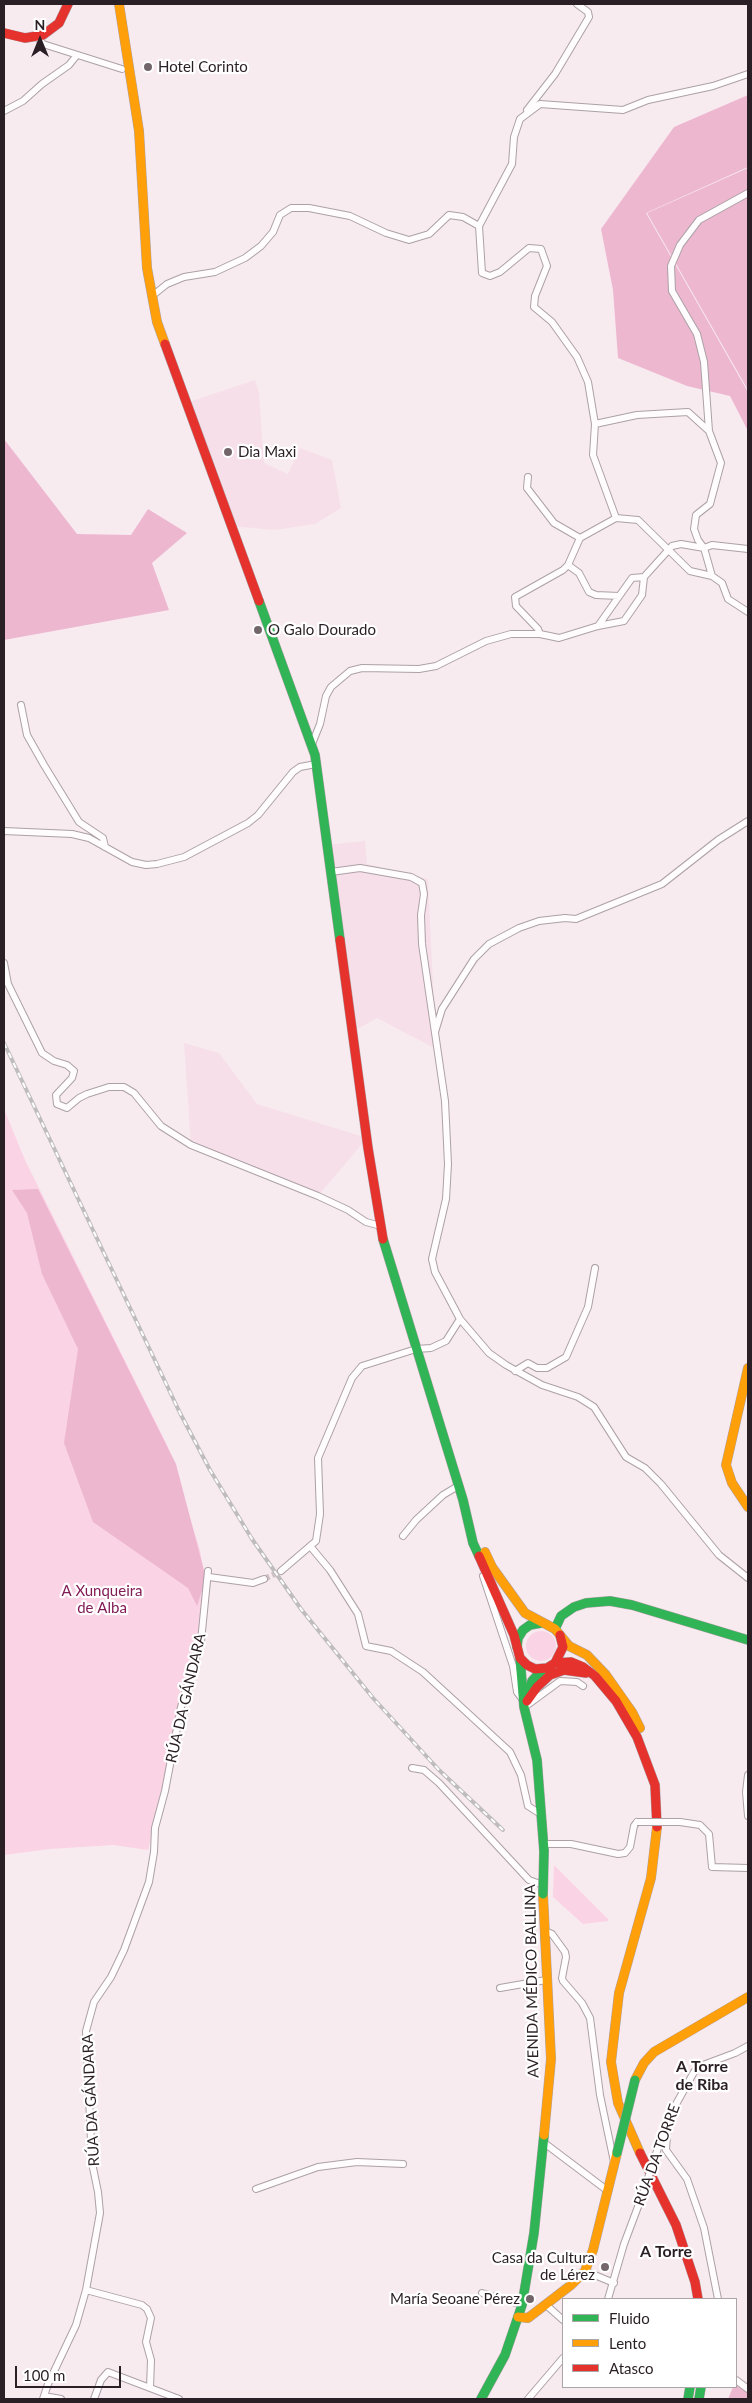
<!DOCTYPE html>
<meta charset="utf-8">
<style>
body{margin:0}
#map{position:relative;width:752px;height:2403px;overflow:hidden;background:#f8ebf0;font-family:Lato,sans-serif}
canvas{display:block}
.frame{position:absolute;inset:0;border:5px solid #2a1f24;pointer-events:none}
.legend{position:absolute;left:562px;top:2298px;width:175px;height:90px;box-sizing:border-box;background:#fff;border:1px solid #aaa5a7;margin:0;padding:6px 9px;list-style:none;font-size:15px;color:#2a1f24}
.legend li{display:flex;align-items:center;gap:10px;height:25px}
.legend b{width:25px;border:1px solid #aaa5a7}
.north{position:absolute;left:15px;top:15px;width:50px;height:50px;-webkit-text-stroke:4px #fff;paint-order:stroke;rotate:0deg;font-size:14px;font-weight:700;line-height:20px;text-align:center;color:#2a1f24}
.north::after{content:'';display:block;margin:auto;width:18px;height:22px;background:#2a1f24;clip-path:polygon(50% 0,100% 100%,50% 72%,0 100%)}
.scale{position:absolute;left:15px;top:2366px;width:106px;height:22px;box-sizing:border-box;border:2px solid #2a1f24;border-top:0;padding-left:6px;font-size:15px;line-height:18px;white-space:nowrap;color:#2a1f24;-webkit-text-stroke:4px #fff;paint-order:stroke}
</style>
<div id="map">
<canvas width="752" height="2403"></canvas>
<div class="frame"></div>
<ul class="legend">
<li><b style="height:6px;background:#30b455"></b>Fluido</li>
<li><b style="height:6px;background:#ff9f0a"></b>Lento</li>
<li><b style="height:6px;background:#e5322d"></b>Atasco</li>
</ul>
<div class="north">N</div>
<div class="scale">100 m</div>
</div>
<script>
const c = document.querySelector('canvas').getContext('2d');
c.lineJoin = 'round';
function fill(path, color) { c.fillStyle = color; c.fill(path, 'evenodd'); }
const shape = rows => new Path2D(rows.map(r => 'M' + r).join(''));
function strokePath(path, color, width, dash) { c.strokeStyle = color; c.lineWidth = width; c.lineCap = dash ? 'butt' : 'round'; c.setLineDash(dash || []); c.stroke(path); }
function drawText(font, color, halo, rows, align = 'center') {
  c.font = font + ' Lato,sans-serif'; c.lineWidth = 4.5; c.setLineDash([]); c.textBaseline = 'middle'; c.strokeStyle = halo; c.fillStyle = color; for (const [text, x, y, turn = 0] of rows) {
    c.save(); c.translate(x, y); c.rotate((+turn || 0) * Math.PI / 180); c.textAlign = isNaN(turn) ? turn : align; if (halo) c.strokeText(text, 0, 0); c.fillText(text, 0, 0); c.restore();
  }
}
const built = shape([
 [255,380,259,393,264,463,288,474,300,448,332,460,341,508,315,524,275,530,232,526,186,403],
 [365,841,367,864,428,879,436,1049,377,1018,352,1032,327,845],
 [184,1043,219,1053,257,1104,367,1138,318,1196,191,1145]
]);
const green = shape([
 [4,1109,25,1160,168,1447,200,1550,205,1581,196,1657,148,1850,113,1845,50,1849,4,1855],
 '526 1646a15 15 0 1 1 30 0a15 15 0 1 1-30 0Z',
 [554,1865,609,1920,608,1921,583,1924,553,1897]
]);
const forest = shape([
 [748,95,748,167,646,213,748,392,748,431,730,396,687,386,618,358,613,290,601,229,674,127],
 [748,168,748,390,647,213],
 [4,439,77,534,131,535,148,509,187,533,152,563,169,610,4,640],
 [38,1189,176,1464,206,1578,197,1606,188,1588,93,1522,64,1443,78,1349,42,1274,27,1213,12,1190],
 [736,2380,748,2389,748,2399,728,2399,733,2387,736,2387]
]);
const streetTunnel = shape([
 [264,1579,281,1571]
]);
const street = shape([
 [37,37,43,44,122,69],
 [527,110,555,74,589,17,588,12,577,4],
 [4,111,23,101,42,84,69,65,77,55],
 [479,226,482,273,490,276,500,272,529,248,541,249,547,266,535,296,534,307,552,322,577,357,588,382,595,424,593,455,616,518],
 [152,296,167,284,184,277,215,272,245,258,261,246,273,232,280,215,291,208,309,208,350,216,386,233,409,240,429,234,449,215,463,217,479,226,512,164,514,137,520,119,540,104,623,110,648,100,713,86,748,74],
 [595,424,637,415,688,412,709,431,721,463,710,504,696,515,694,529,698,540,704,548,712,576],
 [709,431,704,362,697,334,672,291,671,266,680,245,699,220,748,193],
 [528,477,527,488,554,523,580,538],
 [568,565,579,573,589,592,596,595,619,596],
 [598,626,632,578,644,577],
 [540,634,538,629,516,606,515,597,563,570,568,565,580,538,616,518,638,520,690,571,712,576,722,583,728,599,748,612],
 [21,705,27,735,44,765,79,822,103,838,105,847],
 [312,744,320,724,326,696,331,687,350,671,362,668,419,669,436,666,486,641,511,634,540,634,559,638,598,626,624,621,642,595,644,577,672,546,681,544,704,548,712,545,748,549],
 [4,831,72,834,89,838,132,862,146,865,157,864,184,857,248,823,258,815,293,772,300,767,316,764],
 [331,872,360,868,411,877,422,883,424,894,421,915,422,944,445,1101,448,1164,446,1199,432,1259,435,1272,460,1319,489,1353,506,1365,542,1385,578,1397,594,1407,626,1457,645,1468,661,1484,719,1555,748,1578],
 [4,963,8,984,42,1053,54,1061,67,1065,74,1071,72,1078,56,1095,57,1104,67,1108,79,1098,87,1094,109,1087,124,1087,134,1093,161,1126,191,1145,318,1196,348,1210,366,1222,381,1226],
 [435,1032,442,1009,474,959,489,944,519,928,539,921,565,918,576,919,662,884,718,840,748,821],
 [515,1371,528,1363,537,1368,547,1368,566,1357,588,1307,595,1268],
 [403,1536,416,1520,443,1495,458,1486],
 [310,1546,330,1570,358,1614,366,1646,391,1651,423,1672,510,1752,521,1775,528,1806,542,1815],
 [281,1571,316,1541,320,1514,318,1458,352,1378,362,1366,416,1349,431,1348,446,1341,460,1319],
 [483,1576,513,1666,517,1692,523,1700],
 [209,1577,253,1583,264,1579],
 [526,1706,560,1681,577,1682,583,1686],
 [412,1768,424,1770,439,1783,529,1880,543,1885],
 [748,1775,746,1792,748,1816],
 [680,1822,700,1825,709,1834,712,1867,748,1868],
 [544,1844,571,1844,618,1854,625,1853,630,1847,634,1826,637,1822],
 [545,1931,552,1934,565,1952,566,1957,562,1978,563,1981,582,2003,590,2018,600,2095,614,2162],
 [500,1988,546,1980],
 [668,2120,666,2150,687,2179,695,2202,704,2228,718,2299],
 [543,2142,608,2191],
 [657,2151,670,2115,694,2072,703,2065,735,2053,748,2046],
 [256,2189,318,2167,357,2162,403,2164],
 [585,2271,614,2283],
 [86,2290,142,2305,147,2309,151,2318,146,2342,151,2360,150,2388],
 [482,2293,522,2305],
 [608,2299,624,2244,642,2196],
 [545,2304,563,2320],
 [736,2380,748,2389],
 [44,2396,61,2399],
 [43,2399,48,2384,76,2325,86,2290,100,2213,98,2192,92,2163,86,2031,94,2002,111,1977,124,1950,149,1882,154,1852,155,1828,165,1791,181,1707,201,1641,208,1571],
 [94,2399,101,2380,108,2372,179,2399],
 [528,2399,563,2358]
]);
const fast = shape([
 [259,601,315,755,340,940],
 [383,1239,463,1500,473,1543,479,1556],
 [555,1629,561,1616,574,1607,586,1603,610,1601,632,1605,748,1640],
 [517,1647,518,1638,523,1630,530,1625,541,1623],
 [520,1658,524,1707,537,1760,544,1851],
 [528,1696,532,1681,543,1669],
 [481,2399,505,2355,522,2305,534,2233,544,2135],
 [688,2399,690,2387],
 [699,2399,701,2387]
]);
const slow = shape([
 [119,4,139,131,147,268,157,322,165,344],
 [748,1368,726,1465,732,1483,748,1507],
 [485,1552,492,1567,525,1613,555,1629,569,1646,587,1655,606,1675,632,1712,640,1728],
 [543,1894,551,2059,544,2135],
 [635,2080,644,2063,654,2052,748,1997],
 [640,2153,618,2103,611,2062,619,1993,651,1878,657,1827],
 [518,2317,528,2318,571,2285,585,2271,593,2250,617,2153]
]);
const jam = shape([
 [4,33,25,38,43,35,59,23,68,4],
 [165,344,259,601],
 [340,940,368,1148,383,1239],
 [479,1556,514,1635,520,1658,527,1665,535,1669,547,1668,555,1663,563,1647,560,1635],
 [555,1663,571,1662,583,1667,595,1676,616,1701,637,1737,655,1785,657,1827],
 [527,1701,537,1687,550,1675,564,1670,586,1673],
 [640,2153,676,2225,695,2282,698,2299]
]);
const rail = shape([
 [4,1043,180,1413,210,1470,252,1539,301,1609,373,1698,439,1770,503,1830]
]);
const streetBridge = shape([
 [637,1822,680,1822],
 [642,2196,657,2151]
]);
const fastBridge = shape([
 [543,1894,544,1851],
 [617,2153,635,2080]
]);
const markers = [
 [148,67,5,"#72666b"],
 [228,452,5,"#72666b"],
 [258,630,5,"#72666b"],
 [605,2267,5,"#72666b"],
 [530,2299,5,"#72666b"]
];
const poiNames = [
 ["Hotel Corinto",158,67],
 ["Dia Maxi",238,452],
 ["O Galo Dourado",268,630],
 ["Casa da Cultura",595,2258,"right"],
 ["de Lérez",595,2275,"right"],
 ["María Seoane Pérez",520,2299,"right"]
];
const parkNames = [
 ["A Xunqueira",102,1591],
 ["de Alba",102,1608]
];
const streetNames = [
 ["RÚA DA GÁNDARA",186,1698,-77],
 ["AVENIDA MÉDICO BALLINA",532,1981,-91],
 ["RÚA DA GÁNDARA",91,2100,-93],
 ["RÚA DA TORRE",657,2155,-70]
];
const neighbourhoodNames = [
 ["A Torre",702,2067],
 ["de Riba",702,2085],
 ["A Torre",666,2252]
];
fill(built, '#f6dfe8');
fill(green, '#fad3e4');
fill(forest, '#edb7d0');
strokePath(streetTunnel, '#cfc2c7', 6, [6, 3]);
strokePath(street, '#aca1a6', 8);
strokePath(fast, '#aca1a6', 10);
strokePath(slow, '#aca1a6', 10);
strokePath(jam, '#aca1a6', 10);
strokePath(street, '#fefcfd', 6);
strokePath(fast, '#30b455', 9);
strokePath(slow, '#ff9f0a', 9);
strokePath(jam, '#e5322d', 9);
strokePath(rail, '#bfbcbd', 4);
strokePath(rail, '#fff', 2, [5.5]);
strokePath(streetBridge, '#aca1a6', 8, []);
strokePath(fastBridge, '#aca1a6', 10, []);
strokePath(streetBridge, '#fefcfd', 6);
strokePath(fastBridge, '#30b455', 9);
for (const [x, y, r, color] of markers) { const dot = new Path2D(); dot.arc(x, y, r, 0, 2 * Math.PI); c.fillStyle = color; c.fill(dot); strokePath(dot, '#fff', 2); }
drawText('15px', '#2a1f24', '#fff', poiNames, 'left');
drawText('15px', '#821c57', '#fff', parkNames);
drawText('15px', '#2a1f24', '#fff', streetNames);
drawText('bold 16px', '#2a1f24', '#fff', neighbourhoodNames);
</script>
